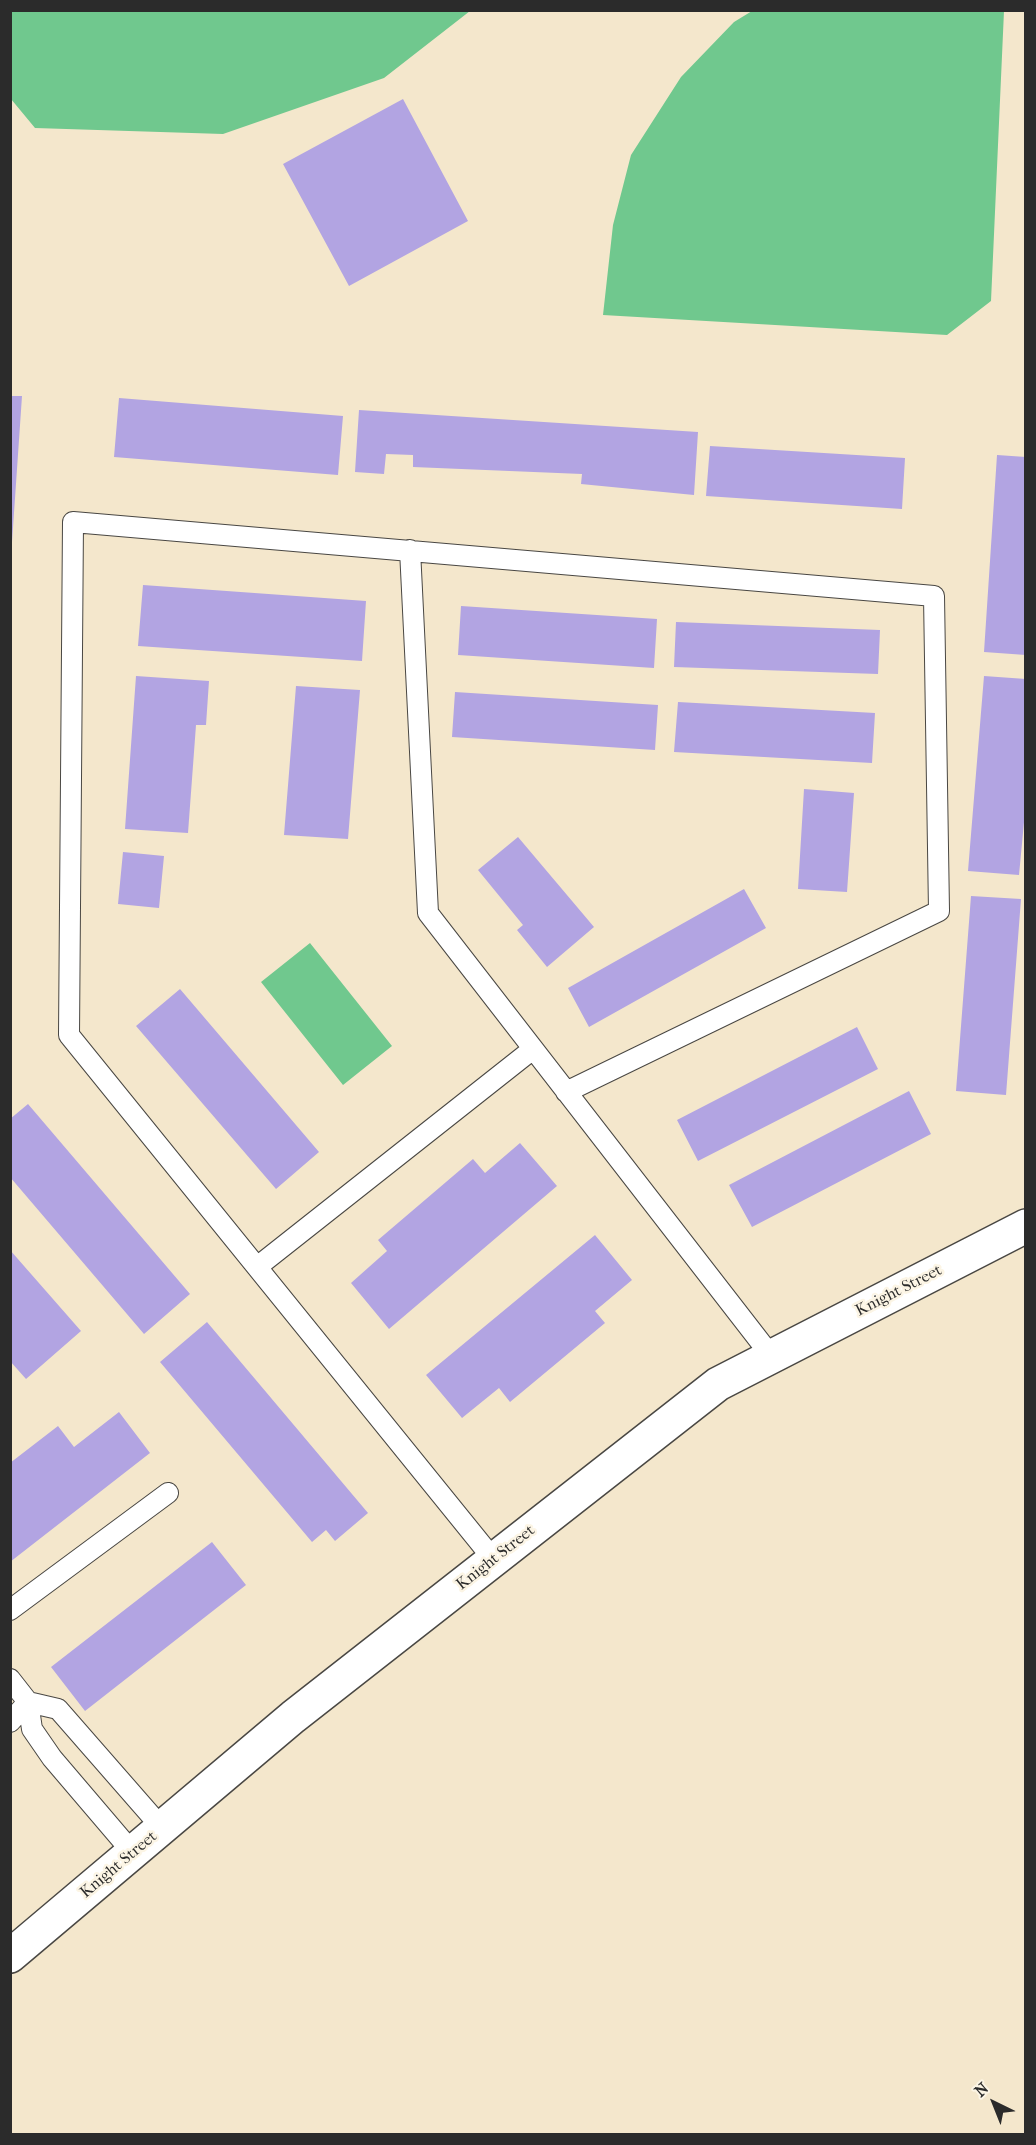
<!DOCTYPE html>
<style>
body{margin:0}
#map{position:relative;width:1036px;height:2145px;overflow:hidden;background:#f4e7cc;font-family:"IM FELL French Canon",serif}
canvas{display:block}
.frame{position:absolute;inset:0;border:12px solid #2b2b2b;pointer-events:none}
.north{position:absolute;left:964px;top:2073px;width:60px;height:60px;-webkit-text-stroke:4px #fcf5e5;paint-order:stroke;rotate:317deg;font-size:16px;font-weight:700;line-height:24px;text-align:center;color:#2b2b2b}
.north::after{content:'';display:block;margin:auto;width:21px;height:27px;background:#2b2b2b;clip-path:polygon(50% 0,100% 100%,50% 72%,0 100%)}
</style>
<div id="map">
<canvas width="1036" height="2145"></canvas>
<div class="frame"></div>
<div class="north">N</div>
</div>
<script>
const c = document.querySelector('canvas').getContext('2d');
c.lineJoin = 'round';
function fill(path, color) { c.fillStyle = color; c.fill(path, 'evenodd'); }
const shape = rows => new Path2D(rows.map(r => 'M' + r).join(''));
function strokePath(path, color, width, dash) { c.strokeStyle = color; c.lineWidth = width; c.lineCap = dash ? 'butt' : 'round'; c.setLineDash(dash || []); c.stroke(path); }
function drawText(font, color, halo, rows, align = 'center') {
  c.font = font + ' "IM FELL French Canon",serif'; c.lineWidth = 5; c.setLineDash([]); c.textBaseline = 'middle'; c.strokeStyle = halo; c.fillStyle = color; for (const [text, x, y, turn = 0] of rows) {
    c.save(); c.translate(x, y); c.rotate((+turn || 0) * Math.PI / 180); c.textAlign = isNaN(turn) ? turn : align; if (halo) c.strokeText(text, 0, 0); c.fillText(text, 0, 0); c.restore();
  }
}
const green = shape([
 [10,11,11,10,470,11,384,78,223,134,35,128,11,99],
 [752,11,1004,11,991,301,947,335,603,315,613,225,631,155,681,77,734,22],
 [310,943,392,1046,343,1085,261,982]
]);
const building = shape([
 [403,99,468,221,349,286,283,164],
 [10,396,22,396,12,542,10,542],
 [119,398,343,416,338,475,114,457],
 [359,410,698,432,694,495,581,484,582,474,413,467,413,455,386,454,384,474,355,472],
 [710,446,905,458,902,509,706,496],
 [997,455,1026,457,1026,655,984,652],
 [143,585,366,601,362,661,138,646],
 [461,606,657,619,654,668,458,655],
 [676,622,880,630,878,674,674,667],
 [136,676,209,681,206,725,196,725,188,833,125,829],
 [984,676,1026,679,1026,801,1019,875,968,871],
 [296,686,360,690,348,839,284,835],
 [455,692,658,705,655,750,452,737],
 [678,702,875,713,872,763,674,752],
 [804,789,854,793,847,892,798,889],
 [518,837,594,927,547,967,517,930,523,925,478,870],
 [123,852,164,856,159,908,118,904],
 [744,889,766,928,589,1027,568,988],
 [971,896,1021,899,1006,1095,956,1091],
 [180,989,319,1152,276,1189,136,1026],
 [857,1027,878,1069,698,1161,677,1120],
 [909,1091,931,1134,752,1227,729,1185],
 [28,1104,190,1294,144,1334,10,1177,10,1119],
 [520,1143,557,1186,389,1329,351,1283,387,1251,378,1240,473,1159,485,1173],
 [595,1235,632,1280,595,1311,605,1323,510,1402,499,1388,462,1418,426,1375],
 [10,1250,81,1331,26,1379,10,1361],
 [207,1322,368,1513,335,1541,326,1530,312,1542,160,1362],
 [119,1412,150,1453,10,1562,10,1463,58,1426,74,1447],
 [212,1542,246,1585,85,1711,51,1667]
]);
const lane = shape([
 [410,550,428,913,772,1357],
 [257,1267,533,1049],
 [494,1560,69,1035,73,522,934,596,939,911,566,1092],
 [10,1610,168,1493],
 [10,1679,28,1702,10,1722],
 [133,1853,52,1758,32,1729,28,1702,58,1709,162,1828]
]);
const secondary = shape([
 [10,1956,293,1717,718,1384,1026,1226]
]);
const streetNames = [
 ["Knight Street",899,1291,-27],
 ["Knight Street",496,1558,-38],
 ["Knight Street",119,1865,-40]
];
fill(green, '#70c88e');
fill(building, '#b2a4e2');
strokePath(lane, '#494743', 22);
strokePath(secondary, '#494743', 36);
strokePath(lane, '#fff', 20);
strokePath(secondary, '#fff', 33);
drawText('16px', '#2b2b2b', '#fcf5e5', streetNames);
</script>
